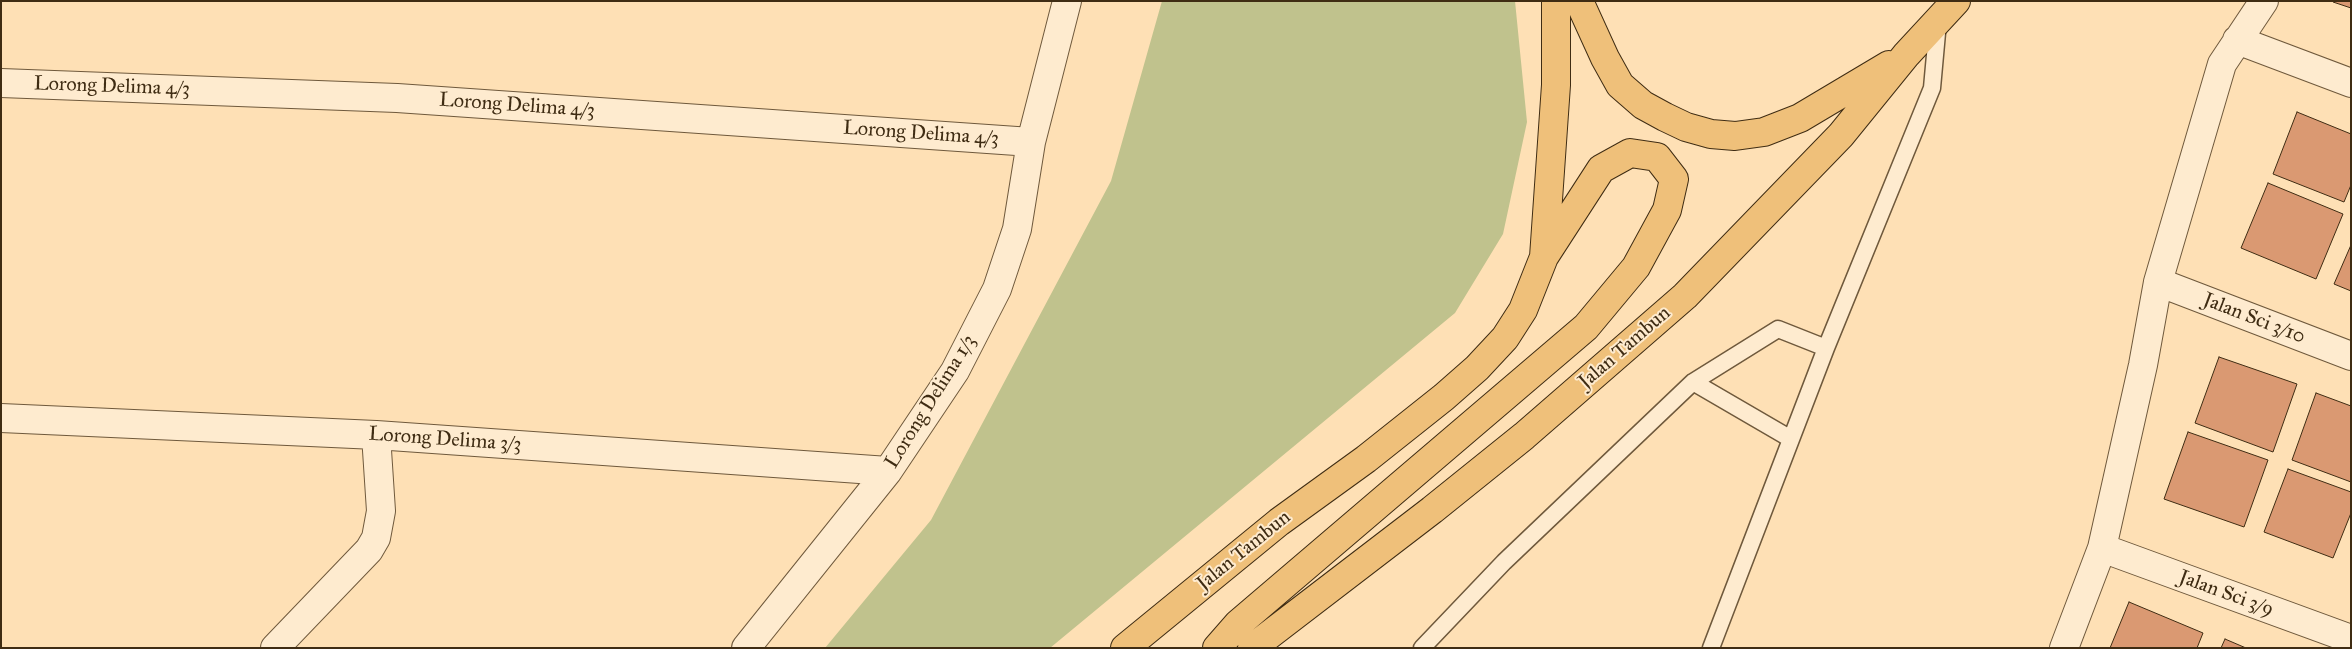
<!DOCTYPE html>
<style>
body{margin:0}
#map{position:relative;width:2352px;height:649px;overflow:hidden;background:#fee0b5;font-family:"IM FELL Great Primer",serif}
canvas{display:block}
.frame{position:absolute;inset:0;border:2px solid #3f2c13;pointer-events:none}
</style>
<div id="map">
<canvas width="2352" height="649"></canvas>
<div class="frame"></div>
</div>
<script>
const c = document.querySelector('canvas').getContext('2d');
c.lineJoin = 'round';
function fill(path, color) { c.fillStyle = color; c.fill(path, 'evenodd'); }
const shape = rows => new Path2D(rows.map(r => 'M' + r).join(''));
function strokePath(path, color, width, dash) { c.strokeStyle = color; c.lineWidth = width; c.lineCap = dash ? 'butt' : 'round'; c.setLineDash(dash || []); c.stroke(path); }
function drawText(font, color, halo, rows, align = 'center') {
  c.font = font + ' "IM FELL Great Primer",serif'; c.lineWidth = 4; c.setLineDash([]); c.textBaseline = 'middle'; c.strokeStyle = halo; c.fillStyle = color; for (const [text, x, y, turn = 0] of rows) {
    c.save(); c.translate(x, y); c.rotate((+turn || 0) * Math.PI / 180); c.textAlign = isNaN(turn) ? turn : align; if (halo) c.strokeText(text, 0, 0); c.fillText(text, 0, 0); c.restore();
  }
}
const green = shape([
 [1162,1,1515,1,1527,122,1503,234,1455,313,1050,648,825,648,931,520,1111,181]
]);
const building = shape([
 [2351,1,2351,8,2333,2,2334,1,2351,1],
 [2297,112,2351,134,2351,185,2344,202,2273,174,2297,112],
 [2268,183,2343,214,2316,279,2241,248,2268,183],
 [2351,245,2351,291,2334,284,2351,245],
 [2219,357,2297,384,2273,452,2195,423,2219,357],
 [2316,393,2351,406,2351,482,2292,460,2316,393],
 [2188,432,2268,460,2244,527,2164,499,2188,432],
 [2288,469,2351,492,2351,513,2333,558,2264,532,2288,469],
 [2129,602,2203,633,2197,648,2110,648,2129,602],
 [2225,639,2246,648,2221,648,2225,639]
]);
const service = shape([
 [1693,382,1791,439],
 [1422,648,1504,562,1693,382,1778,329,1826,348],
 [1711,648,1826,348,1932,88,1938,22]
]);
const minor = shape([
 [2237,40,2351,83],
 [1,83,397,98,1031,142],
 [2158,282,2351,356],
 [1,418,376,435,888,471],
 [2102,548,2351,639],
 [275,648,369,550,376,538,381,511,376,435],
 [746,648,888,471,955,371,997,289,1017,229,1031,142,1067,1],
 [2064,648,2102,548,2143,365,2158,282,2222,64,2264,1]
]);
const primary = shape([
 [1579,1,1605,58,1620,85,1643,105,1665,117,1686,127,1711,134,1735,136,1764,132,1800,118,1889,65],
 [1125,648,1279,522,1366,459,1444,397,1477,368,1505,338,1523,310,1544,257,1556,85,1556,1],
 [1217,648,1238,624,1586,327,1636,267,1667,210,1674,179,1657,157,1630,153,1601,169,1544,257],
 [1252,648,1432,510,1524,436,1685,296,1841,135,1906,55,1956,1]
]);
const streetNames = [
 ["Lorong Delima 4/3",112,87,2],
 ["Lorong Delima 4/3",517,106,4],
 ["Lorong Delima 4/3",921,134,4],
 ["Jalan Sci 3/10",2254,319,21],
 ["Jalan Tambun",1625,348,-41],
 ["Lorong Delima 1/3",931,402,-58],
 ["Lorong Delima 3/3",445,440,4],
 ["Jalan Tambun",1244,551,-39],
 ["Jalan Sci 3/9",2226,594,20]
];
fill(green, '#c0c28d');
fill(building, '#da9972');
strokePath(building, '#3f2c13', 1);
strokePath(service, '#6f593c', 19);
strokePath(minor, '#6f593c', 30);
strokePath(primary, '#3f2c13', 30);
strokePath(service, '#feebcf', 16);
strokePath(minor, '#feebcf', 28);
strokePath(primary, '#efc07a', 28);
drawText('20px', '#3f2c13', '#feebcf', streetNames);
</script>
